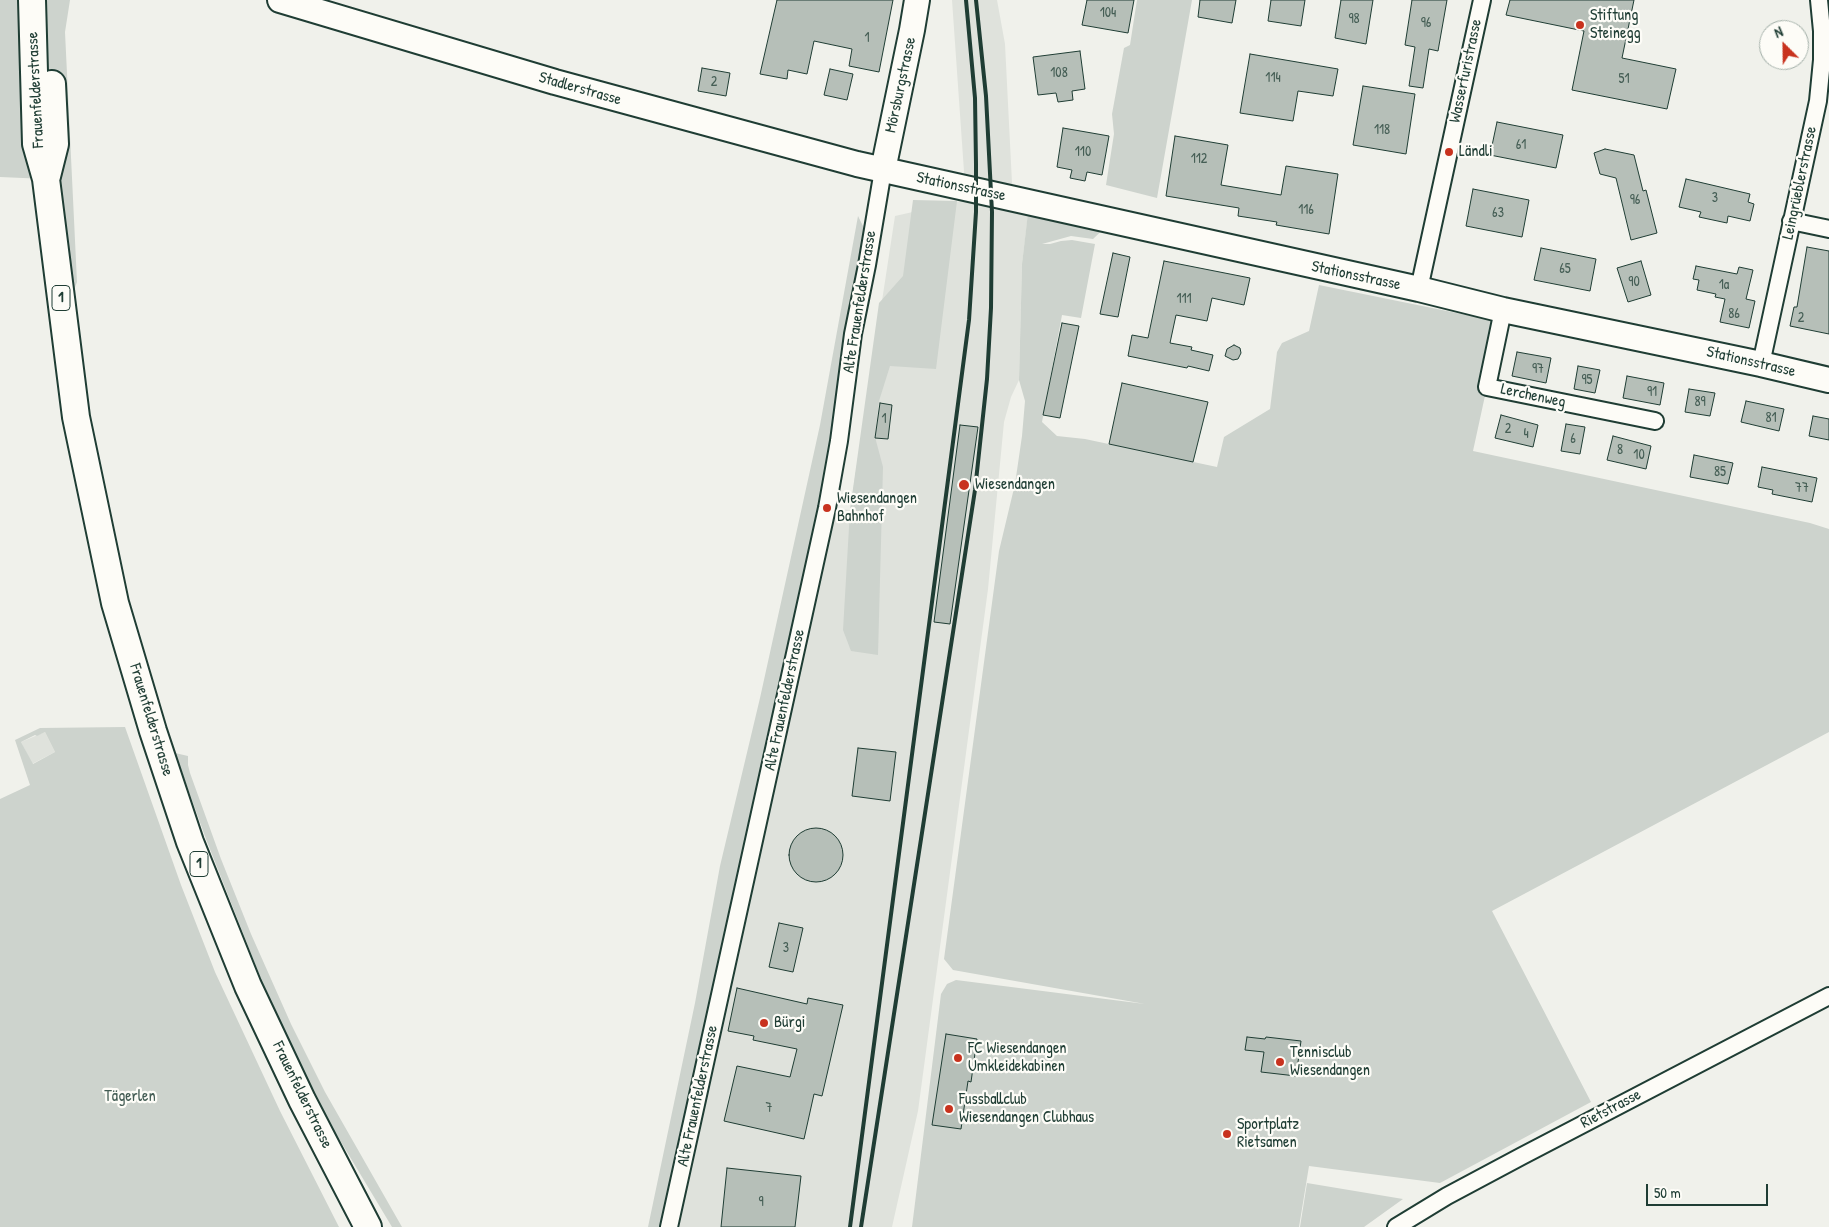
<!DOCTYPE html>
<meta charset="utf-8">
<style>
body{margin:0}
#map{position:relative;width:1829px;height:1227px;overflow:hidden;background:#f0f1eb;font-family:"Patrick Hand",sans-serif}
canvas{display:block}
.north{position:absolute;left:1759px;top:20px;width:50px;height:50px;box-sizing:border-box;background:#fdfcf7;border:1px solid #a4b0a9;border-radius:50%;rotate:337deg;font-size:14px;font-weight:700;line-height:20px;text-align:center;color:#1f3d34}
.north::after{content:'';display:block;margin:auto;width:18px;height:22px;background:#c8321e;clip-path:polygon(50% 0,100% 100%,50% 72%,0 100%)}
.scale{position:absolute;left:1646px;top:1184px;width:122px;height:22px;box-sizing:border-box;border:2px solid #1f3d34;border-top:0;padding-left:6px;font-size:15px;line-height:18px;white-space:nowrap;color:#1f3d34;-webkit-text-stroke:4px #fdfcf7;paint-order:stroke}
</style>
<div id="map">
<canvas width="1829" height="1227"></canvas>
<div class="north">N</div>
<div class="scale">50 m</div>
</div>
<script>
const c = document.querySelector('canvas').getContext('2d');
c.lineJoin = 'round';
function fill(path, color) { c.fillStyle = color; c.fill(path, 'evenodd'); }
const shape = rows => new Path2D(rows.map(r => 'M' + r).join(''));
function strokePath(path, color, width, dash) { c.strokeStyle = color; c.lineWidth = width; c.lineCap = dash ? 'butt' : 'round'; c.setLineDash(dash || []); c.stroke(path); }
function drawText(font, color, halo, rows, align = 'center') {
  c.font = font + ' "Patrick Hand",sans-serif'; c.lineWidth = 4.5; c.setLineDash([]); c.textBaseline = 'middle'; c.strokeStyle = halo; c.fillStyle = color; for (const [text, x, y, turn = 0] of rows) {
    c.save(); c.translate(x, y); c.rotate((+turn || 0) * Math.PI / 180); c.textAlign = isNaN(turn) ? turn : align; if (halo) c.strokeText(text, 0, 0); c.fillText(text, 0, 0); c.restore();
  }
}
const built = shape([
 [952,0,997,0,1005,44,1012,183,1028,215,1022,264,1019,380,1011,397,1004,422,988,589,918,1111,892,1227,669,1227,827,508,850,510,895,216,966,200],
 [45,732,55,752,32,764,21,742]
]);
const green = shape([
 [0,0,70,0,65,32,77,282,63,319,46,179,0,177],
 [1137,0,1192,0,1157,198,1106,185,1114,134,1112,114,1124,48,1130,45],
 [913,200,957,201,936,369,890,366,879,401,875,437,883,467,878,655,851,651,843,630,850,510,879,303,903,276],
 [1028,213,1112,221,1093,239,1071,236,1042,244,1050,244,1061,241,1072,240,1095,244,1081,318,1062,315,1042,422,1057,436,1085,439,1217,467,1224,437,1270,409,1277,352,1282,343,1309,331,1319,285,1501,322,1473,451,1810,523,1829,529,1829,732,1492,911,1591,1102,1440,1183,1309,1166,1299,1227,912,1227,941,994,947,984,956,980,1145,1004,953,970,944,959,999,551,1015,484,1022,436,1025,401,1019,380,1022,264],
 [858,216,863,226,867,265,839,441,669,1227,648,1227,695,1003,720,866,760,698,820,425],
 [125,727,181,885,215,972,280,1111,339,1227,0,1227,0,799,30,785,15,740,40,728],
 [45,732,55,752,33,764,21,742,35,735,37,736],
 [175,753,188,756,188,765,190,773,221,859,251,934,291,1024,325,1092,402,1227,392,1227,335,1132,307,1078,261,979,206,839],
 [1307,1183,1403,1199,1364,1227,1300,1227]
]);
const building = shape([
 [777,0,893,0,879,72,849,66,852,49,814,41,807,74,788,70,787,79,760,74,777,0],
 [1087,0,1134,0,1128,33,1082,25,1087,0],
 [1200,0,1236,0,1232,23,1198,17,1200,0],
 [1271,0,1305,0,1301,26,1268,21,1271,0],
 [1341,0,1373,0,1366,44,1335,38,1341,0],
 [1412,0,1447,0,1438,51,1429,49,1423,88,1409,86,1415,47,1405,45,1412,0],
 [1510,0,1634,0,1622,58,1676,69,1667,109,1572,90,1584,31,1506,15,1510,0],
 [1080,51,1085,89,1072,91,1073,100,1058,102,1056,93,1038,95,1033,57,1080,51],
 [1250,54,1338,69,1333,96,1298,91,1293,121,1240,113,1250,54],
 [702,68,730,73,726,96,698,91,702,68],
 [830,69,853,74,847,100,824,95,830,69],
 [1363,86,1415,94,1406,154,1353,145,1363,86],
 [1497,122,1563,135,1556,168,1490,155,1497,122],
 [1063,128,1109,136,1102,175,1087,172,1085,181,1070,178,1072,170,1057,167,1063,128],
 [1175,136,1228,145,1221,185,1281,195,1286,166,1338,174,1329,234,1276,225,1277,222,1238,216,1239,208,1166,196,1175,136],
 [1605,149,1634,155,1643,191,1646,190,1657,233,1631,240,1616,178,1600,174,1594,153,1605,149],
 [1686,179,1750,194,1748,202,1754,204,1750,221,1728,216,1727,223,1699,217,1701,212,1679,207,1686,179],
 [1473,189,1529,200,1522,237,1466,226,1473,189],
 [1807,247,1829,251,1829,334,1790,326,1794,307,1797,307,1807,247],
 [1541,248,1596,259,1590,291,1534,280,1541,248],
 [1113,253,1130,257,1118,317,1100,314,1113,253],
 [1164,261,1250,278,1244,305,1212,298,1207,321,1176,315,1170,343,1192,347,1191,350,1213,355,1209,371,1188,366,1187,368,1128,356,1132,335,1148,338,1164,261],
 [1641,261,1651,295,1628,302,1617,268,1641,261],
 [1696,266,1737,274,1739,267,1753,270,1746,299,1755,301,1749,328,1720,322,1725,299,1715,297,1716,294,1697,290,1699,280,1693,279,1696,266],
 [1062,323,1079,326,1060,418,1043,415,1062,323],
 [1234,345,1240,348,1241,353,1238,359,1233,360,1225,356,1227,349,1234,345],
 [1517,352,1551,358,1546,383,1512,376,1517,352],
 [1578,366,1600,370,1595,393,1574,389,1578,366],
 [1627,376,1664,383,1660,405,1623,398,1627,376],
 [1122,383,1208,402,1193,462,1109,444,1122,383],
 [1689,389,1715,393,1710,416,1685,412,1689,389],
 [1746,401,1784,409,1779,431,1741,422,1746,401],
 [880,403,892,405,888,439,875,438,880,403],
 [1501,415,1538,425,1533,447,1495,438,1501,415],
 [1813,416,1829,419,1829,440,1809,436,1813,416],
 [1566,424,1585,427,1580,454,1561,451,1566,424],
 [960,425,978,427,950,624,934,622,960,425],
 [1613,436,1651,446,1646,469,1607,460,1613,436],
 [1694,455,1733,463,1728,484,1690,477,1694,455],
 [1762,467,1817,478,1812,502,1772,494,1773,490,1758,487,1762,467],
 [858,748,896,752,890,801,852,796,858,748],
 '789 855a27 27 0 1 1 54 0a27 27 0 1 1-54 0Z',
 [779,923,803,928,793,972,769,967,779,923],
 [737,988,807,1004,808,998,843,1005,822,1096,814,1094,804,1139,724,1121,737,1066,790,1077,797,1049,753,1040,754,1036,728,1031,737,988],
 [946,1034,977,1039,971,1082,968,1081,961,1129,932,1125,946,1034],
 [1247,1037,1265,1039,1266,1037,1301,1041,1296,1076,1261,1072,1264,1052,1245,1050,1247,1037],
 [727,1168,801,1176,795,1227,721,1227,727,1168]
]);
const street = shape([
 [1791,221,1829,229],
 [1419,289,1482,0],
 [1503,310,1487,387,1655,421],
 [1761,364,1818,101,1822,60,1822,31,1819,0],
 [669,1227,827,508,839,441,853,334,867,265,883,170],
 [1396,1227,1447,1196,1522,1156,1829,996]
]);
const secondary = shape([
 [280,0,555,82,857,164,1419,289,1503,310,1761,364,1829,380],
 [883,170,912,30,917,0]
]);
const primary = shape([
 [32,0,36,144,46,179,76,417,115,603,153,731,190,842,248,986,302,1100,368,1227],
 [47,176,55,144,52,84]
]);
const rail = shape([
 [850,1227,969,320,976,212,976,164,975,98,966,0],
 [861,1227,975,490,987,379,991,308,992,212,986,96,976,0]
]);
const markers = [
 [1580,25,5,"#c8321e"],
 [1449,152,5,"#c8321e"],
 [964,485,6,"#c8321e"],
 [827,508,5,"#c8321e"],
 [764,1023,5,"#c8321e"],
 [958,1058,5,"#c8321e"],
 [1280,1062,5,"#c8321e"],
 [949,1109,5,"#c8321e"],
 [1227,1134,5,"#c8321e"]
];
const numberNames = [
 ["104",1108,13],
 ["98",1354,19],
 ["96",1426,23],
 ["1",867,38],
 ["108",1059,73],
 ["114",1273,78],
 ["51",1624,79],
 ["2",714,82],
 ["118",1382,130],
 ["61",1521,145],
 ["110",1083,152],
 ["112",1199,159],
 ["3",1715,198],
 ["96",1635,200],
 ["116",1306,210],
 ["63",1498,213],
 ["65",1565,269],
 ["90",1634,282],
 ["1a",1724,285],
 ["111",1184,299],
 ["86",1734,314],
 ["2",1801,318],
 ["97",1538,369],
 ["95",1587,380],
 ["91",1652,392],
 ["89",1700,402],
 ["81",1771,418],
 ["1",884,419],
 ["2",1508,429],
 ["4",1526,434],
 ["6",1573,439],
 ["8",1620,450],
 ["10",1639,455],
 ["85",1720,472],
 ["77",1802,488],
 ["3",786,948],
 ["7",769,1108],
 ["9",761,1202]
];
const shields = [
 [61,298,18],
 [199,864,18]
];
const shieldNames = [
 ["1",61,298],
 ["1",199,864]
];
const poiNames = [
 ["Stiftung",1590,16],
 ["Steinegg",1590,34],
 ["Ländli",1459,152],
 ["Wiesendangen",975,485],
 ["Wiesendangen",837,499],
 ["Bahnhof",837,517],
 ["Bürgi",774,1023],
 ["FC Wiesendangen",968,1049],
 ["Umkleidekabinen",968,1067],
 ["Tennisclub",1290,1053],
 ["Wiesendangen",1290,1071],
 ["Fussballclub",959,1100],
 ["Wiesendangen Clubhaus",959,1118],
 ["Sportplatz",1237,1125],
 ["Rietsamen",1237,1143]
];
const streetNames = [
 ["Wasserfuristrasse",1466,71,-78],
 ["Mörsburgstrasse",901,85,-78],
 ["Stadlerstrasse",580,89,16],
 ["Frauenfelderstrasse",36,90,-93],
 ["Leingrüeblerstrasse",1800,183,-78],
 ["Stationsstrasse",961,187,12],
 ["Stationsstrasse",1356,276,12],
 ["Alte Frauenfelderstrasse",860,302,-81],
 ["Stationsstrasse",1751,362,13],
 ["Lerchenweg",1533,396,12],
 ["Alte Frauenfelderstrasse",785,700,-78],
 ["Frauenfelderstrasse",151,720,73],
 ["Frauenfelderstrasse",302,1095,64],
 ["Alte Frauenfelderstrasse",698,1096,-78],
 ["Rietstrasse",1611,1109,-28]
];
const parkNames = [
 ["Tägerlen",130,1097]
];
fill(built, '#dfe2dc');
fill(green, '#cdd3cd');
fill(building, '#b6bfb8');
strokePath(building, '#1f3d34', 1);
strokePath(street, '#1f3d34', 20);
strokePath(secondary, '#1f3d34', 28);
strokePath(primary, '#1f3d34', 30);
strokePath(street, '#fdfcf7', 16);
strokePath(secondary, '#fdfcf7', 24);
strokePath(primary, '#fdfcf7', 26);
strokePath(rail, '#1f3d34', 4);
for (const [x, y, r, color] of markers) { const dot = new Path2D(); dot.arc(x, y, r, 0, 2 * Math.PI); c.fillStyle = color; c.fill(dot); strokePath(dot, '#fdfcf7', 2); }
drawText('14px', '#455e55', null, numberNames);
for (const [x, y, w] of shields) { const box = new Path2D(); box.roundRect(x - w / 2, y - 12.5, w, 25, 4); c.fillStyle = '#fdfcf7'; c.fill(box); strokePath(box, '#1f3d34', 1); }
drawText('bold 15px', '#1f3d34', null, shieldNames);
drawText('16px', '#1f3d34', '#fdfcf7', poiNames, 'left');
drawText('16px', '#1f3d34', '#fdfcf7', streetNames);
drawText('16px', '#425b53', '#fdfcf7', parkNames);
</script>
